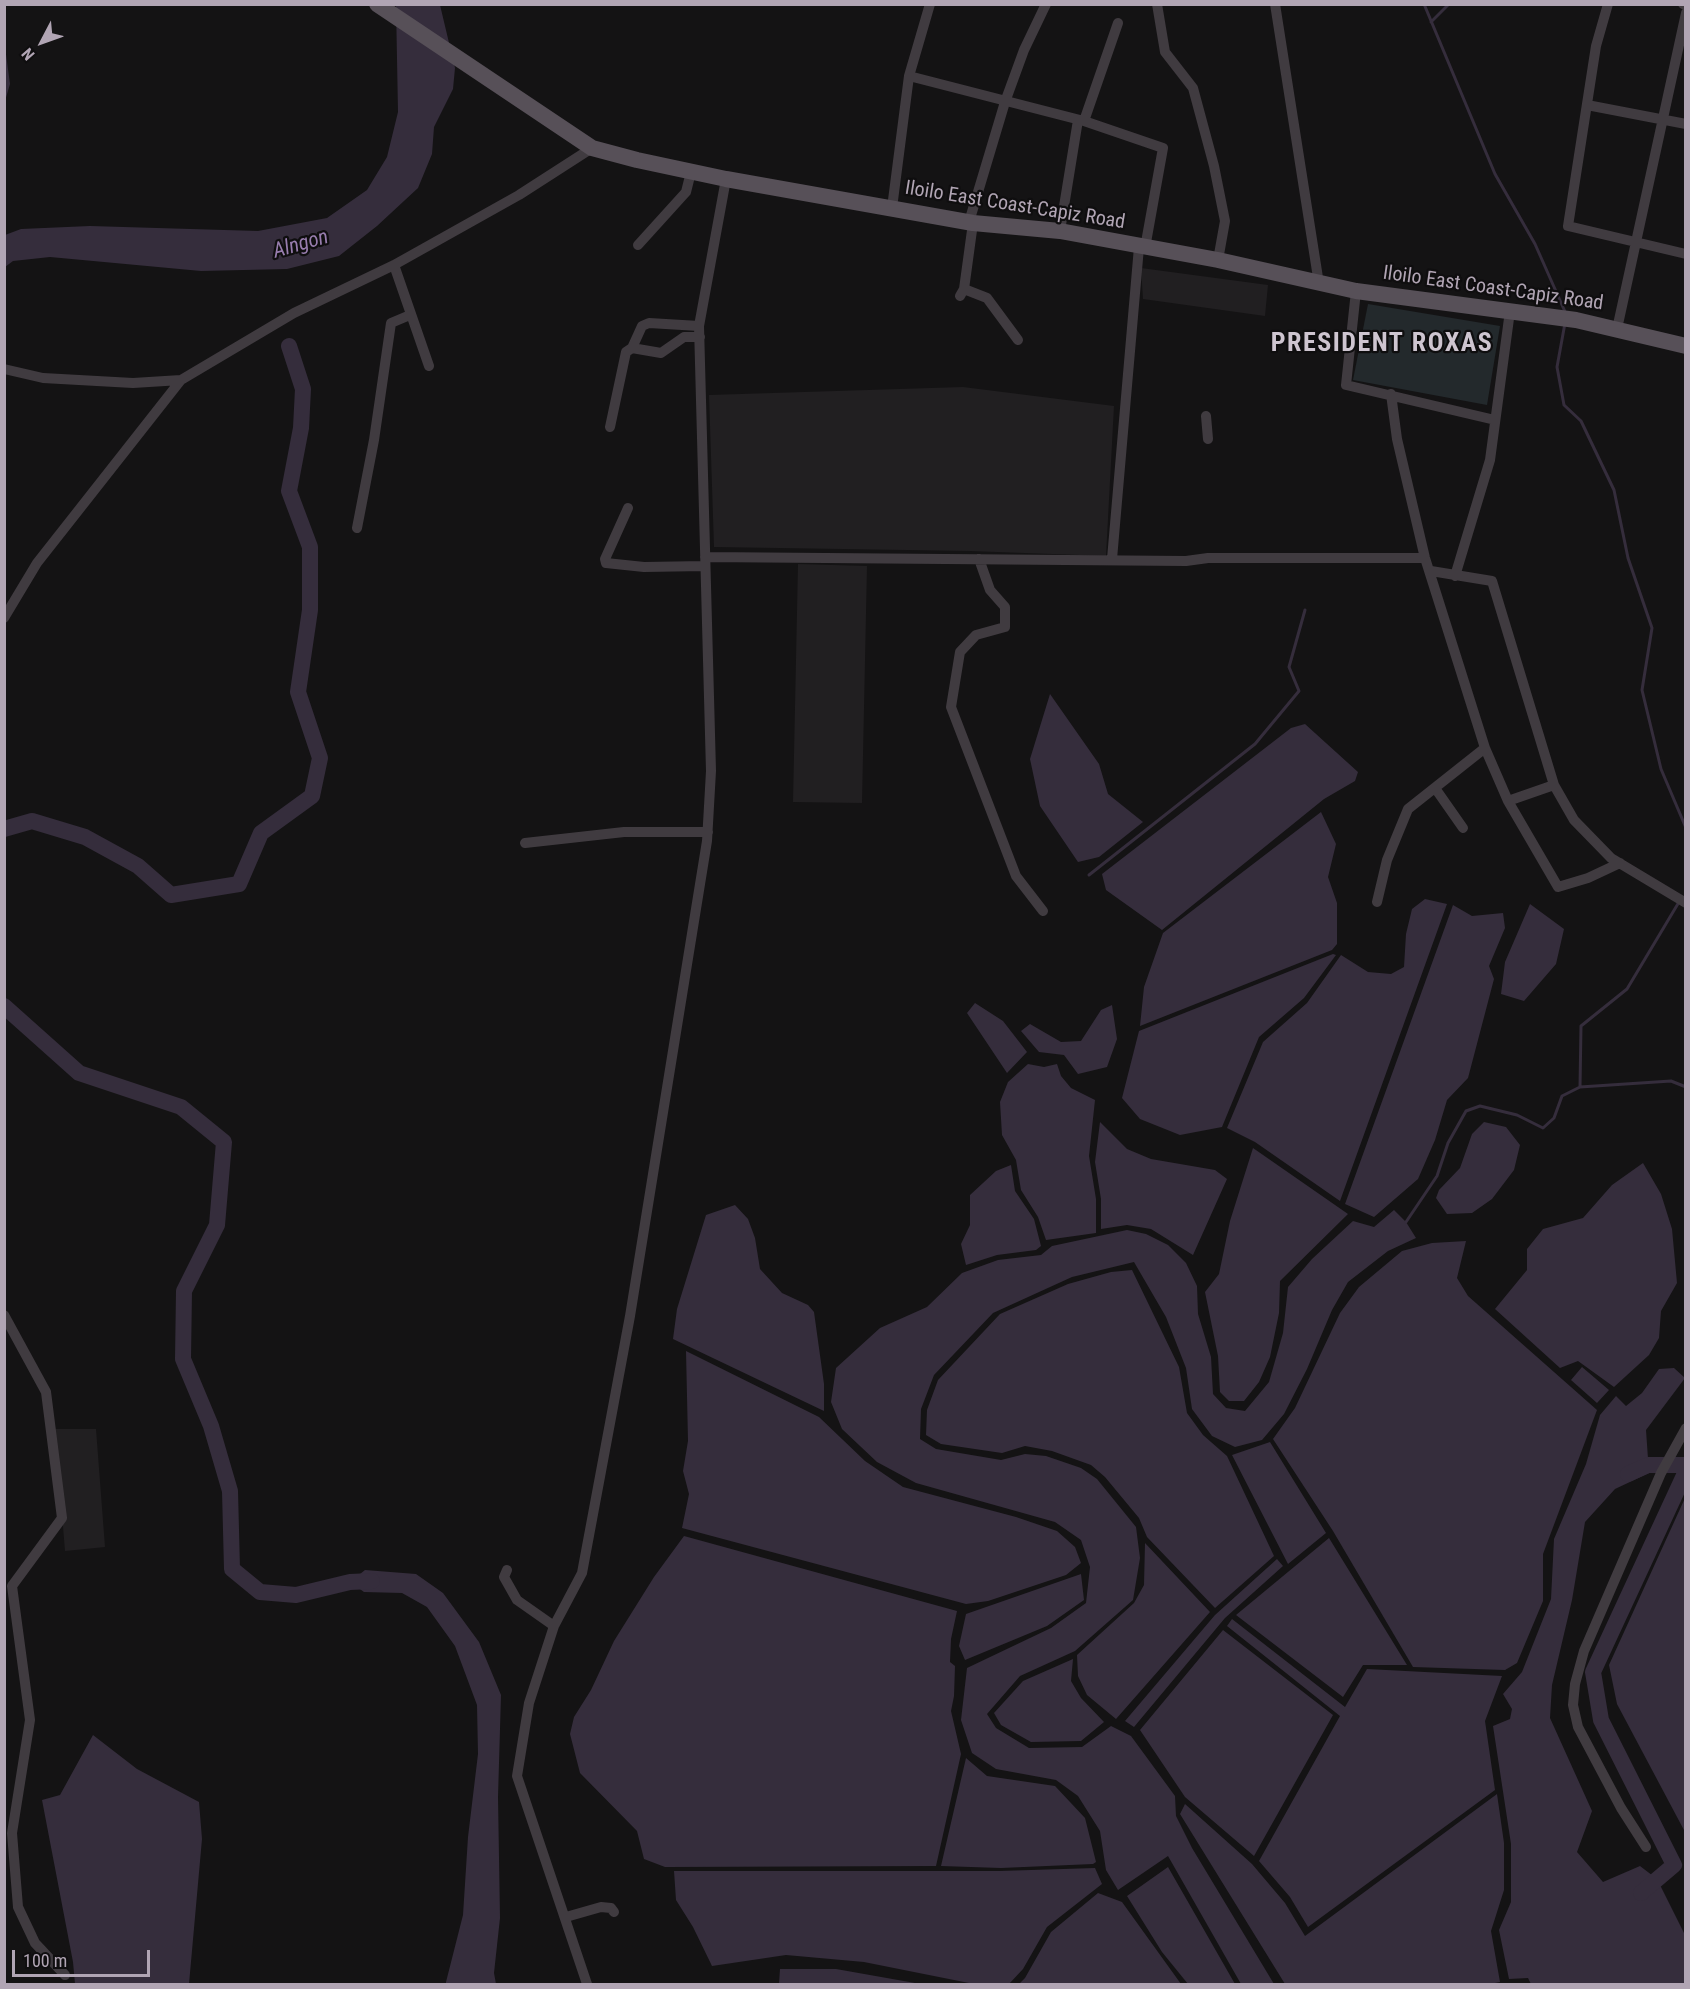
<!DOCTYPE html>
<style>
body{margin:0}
#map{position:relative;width:1690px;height:1989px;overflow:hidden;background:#141314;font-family:"Roboto Condensed",sans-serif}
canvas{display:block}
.frame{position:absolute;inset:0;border:6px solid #b1a5b4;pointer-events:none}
.north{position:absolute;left:12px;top:12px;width:60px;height:60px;-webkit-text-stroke:4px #0f0e0f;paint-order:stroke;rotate:229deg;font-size:16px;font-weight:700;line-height:24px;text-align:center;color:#b1a5b4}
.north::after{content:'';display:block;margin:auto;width:21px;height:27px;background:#b1a5b4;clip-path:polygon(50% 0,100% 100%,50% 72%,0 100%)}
.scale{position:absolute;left:12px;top:1950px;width:138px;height:27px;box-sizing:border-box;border:3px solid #b1a5b4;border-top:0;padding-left:8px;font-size:18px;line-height:21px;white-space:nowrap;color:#b1a5b4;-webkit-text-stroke:4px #0f0e0f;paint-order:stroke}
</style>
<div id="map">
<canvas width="1690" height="1989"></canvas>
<div class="frame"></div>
<div class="north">N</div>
<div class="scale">100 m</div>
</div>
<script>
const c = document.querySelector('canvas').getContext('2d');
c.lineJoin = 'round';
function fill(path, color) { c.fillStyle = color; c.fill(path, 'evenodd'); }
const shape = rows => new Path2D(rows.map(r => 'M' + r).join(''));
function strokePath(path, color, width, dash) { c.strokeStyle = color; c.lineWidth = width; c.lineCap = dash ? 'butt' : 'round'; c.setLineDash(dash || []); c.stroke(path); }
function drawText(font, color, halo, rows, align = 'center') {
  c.font = font + ' "Roboto Condensed",sans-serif'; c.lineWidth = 4.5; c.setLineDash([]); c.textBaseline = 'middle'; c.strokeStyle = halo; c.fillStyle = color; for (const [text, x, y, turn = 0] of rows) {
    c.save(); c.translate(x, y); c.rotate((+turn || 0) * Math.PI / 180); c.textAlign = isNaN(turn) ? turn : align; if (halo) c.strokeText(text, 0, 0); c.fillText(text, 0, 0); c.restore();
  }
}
const built = shape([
 [1141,268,1268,285,1265,316,1143,299],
 [963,387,1114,406,1106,556,970,551,714,547,709,395],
 [798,564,867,566,862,803,793,802],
 [55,1429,96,1429,105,1547,65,1551]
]);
const green = shape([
 [1368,304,1500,326,1487,405,1353,380]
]);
const water = shape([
 [396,5,440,5,455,68,453,89,434,127,432,154,418,188,377,226,339,256,287,269,201,271,50,257,13,261,5,267,5,235,21,229,90,226,258,231,327,218,367,190,387,157,398,112],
 [5,47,10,84,5,101,4,101],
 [1050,694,1099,764,1108,794,1143,822,1099,857,1078,862,1040,806,1030,759],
 [1305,724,1358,772,1355,781,1324,799,1162,930,1106,890,1102,874,1291,728],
 [1321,812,1336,844,1328,877,1337,903,1337,944,1332,950,1140,1026,1144,987,1163,933],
 [1425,899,1447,904,1340,1201,1255,1142,1227,1128,1263,1042,1307,1003,1341,955,1368,972,1391,974,1404,967,1406,934,1412,909],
 [1530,904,1564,929,1556,964,1524,1001,1501,994,1505,962],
 [1453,905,1472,916,1503,913,1505,928,1489,966,1494,979,1468,1078,1447,1100,1435,1140,1418,1179,1374,1217,1345,1204],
 [1333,954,1336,955,1304,998,1259,1037,1222,1127,1180,1135,1140,1119,1122,1098,1139,1031],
 [975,1003,1003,1021,1027,1052,1007,1073,967,1013],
 [1112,1005,1117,1039,1107,1067,1078,1074,1064,1055,1039,1052,1021,1031,1030,1024,1061,1042,1081,1041,1101,1010],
 [1028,1064,1044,1067,1057,1064,1061,1076,1071,1088,1095,1100,1089,1156,1096,1199,1096,1233,1046,1240,1038,1217,1021,1190,1016,1160,1002,1135,1000,1102,1008,1082],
 [1100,1122,1127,1149,1151,1159,1215,1170,1227,1179,1193,1255,1151,1229,1127,1225,1101,1229,1101,1199,1095,1162],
 [1484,1122,1506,1127,1520,1145,1514,1170,1492,1199,1472,1213,1447,1214,1436,1198,1439,1190,1460,1168,1472,1134],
 [1253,1148,1348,1214,1280,1281,1279,1313,1270,1357,1259,1382,1244,1401,1229,1401,1220,1392,1218,1356,1205,1292,1219,1274,1230,1221],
 [1643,1163,1661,1194,1672,1229,1677,1283,1661,1311,1659,1338,1649,1355,1614,1387,1578,1361,1560,1368,1495,1309,1527,1270,1527,1249,1543,1229,1583,1218,1612,1185],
 [1011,1165,1015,1191,1034,1219,1041,1246,1036,1250,997,1255,966,1265,961,1244,970,1225,970,1195,996,1171],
 [735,1205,748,1219,755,1238,760,1269,782,1293,808,1305,814,1312,824,1384,824,1411,673,1339,677,1309,706,1215],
 [1394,1210,1406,1222,1416,1238,1388,1251,1348,1282,1332,1310,1307,1369,1284,1414,1262,1440,1235,1447,1212,1436,1192,1409,1186,1368,1166,1317,1134,1262,1072,1277,993,1313,934,1375,921,1409,920,1439,936,1449,1001,1460,1025,1454,1046,1456,1081,1468,1097,1479,1136,1527,1140,1558,1133,1600,1075,1651,1020,1676,987,1714,996,1728,1029,1748,1082,1747,1111,1726,1131,1736,1175,1796,1176,1816,1192,1848,1274,1984,1241,1984,1168,1856,1118,1890,1106,1870,1100,1831,1078,1796,1056,1780,996,1769,972,1753,961,1720,967,1668,1051,1628,1086,1603,1090,1567,1081,1540,1055,1522,916,1483,877,1462,842,1429,831,1402,836,1368,880,1328,927,1307,962,1273,998,1260,1041,1255,1052,1246,1127,1230,1146,1234,1168,1245,1186,1263,1197,1286,1198,1314,1211,1357,1213,1394,1226,1408,1245,1411,1269,1382,1283,1333,1288,1287,1312,1259,1353,1221,1374,1227],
 [1466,1241,1457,1278,1468,1296,1597,1410,1543,1554,1543,1601,1517,1663,1505,1670,1413,1667,1333,1531,1273,1439,1295,1408,1340,1313,1359,1287,1402,1251,1432,1243],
 [1132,1270,1179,1367,1187,1413,1203,1435,1227,1456,1274,1556,1215,1608,1147,1537,1139,1518,1105,1477,1091,1465,1052,1451,1025,1446,1002,1453,941,1444,926,1435,927,1410,938,1380,1000,1314,1068,1284,1111,1272],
 [686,1351,819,1417,865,1461,903,1487,1016,1517,1057,1531,1075,1547,1081,1563,1066,1575,988,1601,966,1604,682,1528,689,1494,683,1471,688,1441],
 [1582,1367,1609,1390,1597,1403,1571,1380],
 [1674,1368,1685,1378,1646,1430,1649,1473,1615,1489,1585,1522,1572,1600,1552,1685,1550,1718,1592,1811,1577,1852,1603,1882,1640,1866,1657,1879,1685,1935,1685,1984,1531,1984,1528,1978,1509,1979,1499,1930,1511,1902,1511,1844,1493,1726,1510,1719,1512,1709,1503,1694,1522,1672,1551,1599,1554,1539,1586,1464,1600,1415,1616,1396,1626,1406,1642,1393,1659,1369],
 [1270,1442,1326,1533,1288,1564,1232,1455],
 [1685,1498,1685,1832,1617,1704,1609,1665],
 [684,1536,957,1611,951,1639,950,1662,955,1666,954,1696,951,1711,961,1754,936,1866,665,1867,644,1859,637,1831,580,1773,570,1734,574,1717,591,1690,614,1641,654,1577],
 [1329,1538,1407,1665,1363,1665,1343,1697,1236,1615],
 [1145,1543,1210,1612,1116,1719,1087,1695,1078,1676,1077,1655,1134,1603,1144,1585],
 [1277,1559,1283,1566,1225,1618,1134,1727,1125,1721,1215,1615],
 [365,1570,416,1574,443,1593,479,1642,501,1695,498,1797,500,1918,494,1973,496,1984,446,1984,446,1982,463,1915,468,1837,478,1754,477,1705,455,1646,427,1607,402,1593,364,1592,350,1582],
 [1081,1574,1084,1600,1047,1626,965,1660,959,1646,966,1614],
 [1232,1619,1345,1707,1367,1669,1502,1676,1485,1721,1495,1790,1308,1927,1290,1897,1259,1861,1340,1716,1227,1626],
 [1223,1630,1333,1715,1254,1856,1185,1797,1140,1730],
 [1073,1659,1071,1681,1081,1698,1104,1722,1081,1741,1031,1742,1001,1725,994,1713,1023,1681],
 [93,1735,137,1769,199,1802,202,1839,189,1984,75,1984,73,1962,42,1800,60,1795],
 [966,1758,987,1776,1055,1786,1085,1818,1096,1862,1093,1864,1001,1868,941,1866],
 [1497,1794,1504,1843,1504,1890,1491,1931,1500,1982,1490,1984,1285,1984,1180,1814,1185,1804,1252,1864,1285,1903,1305,1936],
 [1168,1867,1235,1984,1188,1984,1162,1952,1127,1896],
 [1095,1868,1102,1884,1047,1927,1023,1969,1009,1984,974,1984,864,1962,786,1955,712,1966,693,1927,676,1900,674,1871,999,1871],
 [1098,1893,1122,1902,1181,1984,1019,1984,1025,1978,1051,1932],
 [780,1969,836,1969,915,1983,779,1984]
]);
const stream = shape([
 [1424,4,1495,174,1535,244,1566,314],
 [1431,22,1449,4],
 [1565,323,1557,367,1564,405,1581,421,1614,490,1628,558,1652,628,1642,690,1661,769,1686,828],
 [1089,875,1255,744,1299,691,1289,667,1305,610],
 [1580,1087,1581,1026,1627,989,1679,902],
 [1406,1222,1437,1176,1448,1143,1466,1111,1480,1106,1517,1115,1543,1128,1554,1118,1562,1096,1580,1087,1671,1081,1686,1087]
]);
const river = shape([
 [4,829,32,821,85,837,138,866,171,895,239,884,261,833,312,796,320,758,298,692,310,610,310,547,289,491,301,428,303,389,289,346],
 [4,1006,79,1073,181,1107,224,1142,217,1225,184,1291,183,1359,211,1426,230,1491,232,1569,260,1592,296,1595,350,1582,372,1581],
 [1628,1474,1648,1465,1686,1465],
 [1641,1893,1674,1865,1601,1720,1593,1672,1686,1471]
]);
const street = shape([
 [1157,4,1165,52,1193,88,1214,166,1225,221,1218,260],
 [1275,4,1319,284],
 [1608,4,1596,46,1568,226,1686,254],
 [1683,4,1686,5],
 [909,76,1084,121,1163,148,1145,248],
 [1587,105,1686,124],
 [1084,121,1118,23],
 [892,208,909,76,930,4],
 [969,222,1005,102,1024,50,1046,4],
 [1060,231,1078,120],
 [638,245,686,192,691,172],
 [394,265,429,366],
 [964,289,987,298,1018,340],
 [1356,291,1346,385,1495,420],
 [960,296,964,289,973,223],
 [699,326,649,323,642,326,632,348,661,353,684,337,700,337],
 [1617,329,1686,13],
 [4,369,43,378,133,383,181,380],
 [1391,394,1397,439,1425,558,1485,748,1508,801,1558,887,1588,878,1620,863],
 [1206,416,1208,439],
 [610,427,626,352,632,348],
 [628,508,605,559,606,563,644,567,705,566],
 [357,528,374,440,391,323,410,315],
 [705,557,1186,561,1208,558,1425,558],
 [979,559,990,590,1005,607,1005,627,976,635,960,652,951,707,1016,876,1043,911],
 [1112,559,1139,247],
 [1431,571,1492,581,1554,785,1574,820,1611,858,1686,903],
 [1455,576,1490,460,1510,311],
 [4,618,37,563,181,380,294,313,394,265,519,195,592,148],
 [1435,788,1463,828],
 [1508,801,1554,785],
 [525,843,624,832,708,832],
 [1377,902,1387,860,1408,809,1485,748],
 [4,1315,46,1392,62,1518,12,1586,30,1720,12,1833,18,1907,35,1943,65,1975],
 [507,1570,504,1577,517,1600,554,1626],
 [1646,1847,1621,1808,1578,1727,1573,1705,1575,1684,1584,1651,1661,1473,1686,1428],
 [566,1917,601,1907,611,1908,614,1912],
 [587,1984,517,1776,529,1703,554,1626,582,1573,630,1316,707,841,711,771,699,326,726,179]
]);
const primary = shape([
 [377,4,592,148,637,160,726,179,973,223,1060,231,1218,260,1356,291,1576,320,1686,346]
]);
const streetNames = [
 ["Iloilo East Coast-Capiz Road",1015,206,9],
 ["Iloilo East Coast-Capiz Road",1493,289,8]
];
const waterNames = [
 ["Alngon",301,245,-16]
];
const districtNames = [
 ["PRESIDENT ROXAS",1382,344]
];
fill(built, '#211f21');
fill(green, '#23292c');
fill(water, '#352d3c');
strokePath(stream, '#352d3c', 3);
strokePath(river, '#352d3c', 16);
strokePath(street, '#403b40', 10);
strokePath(primary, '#575058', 16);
drawText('20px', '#b1a5b4', '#0f0e0f', streetNames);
drawText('italic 21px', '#987dae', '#0f0e0f', waterNames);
c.letterSpacing = '1.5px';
drawText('bold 26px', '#cec5d0', '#0f0e0f', districtNames);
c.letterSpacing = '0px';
</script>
